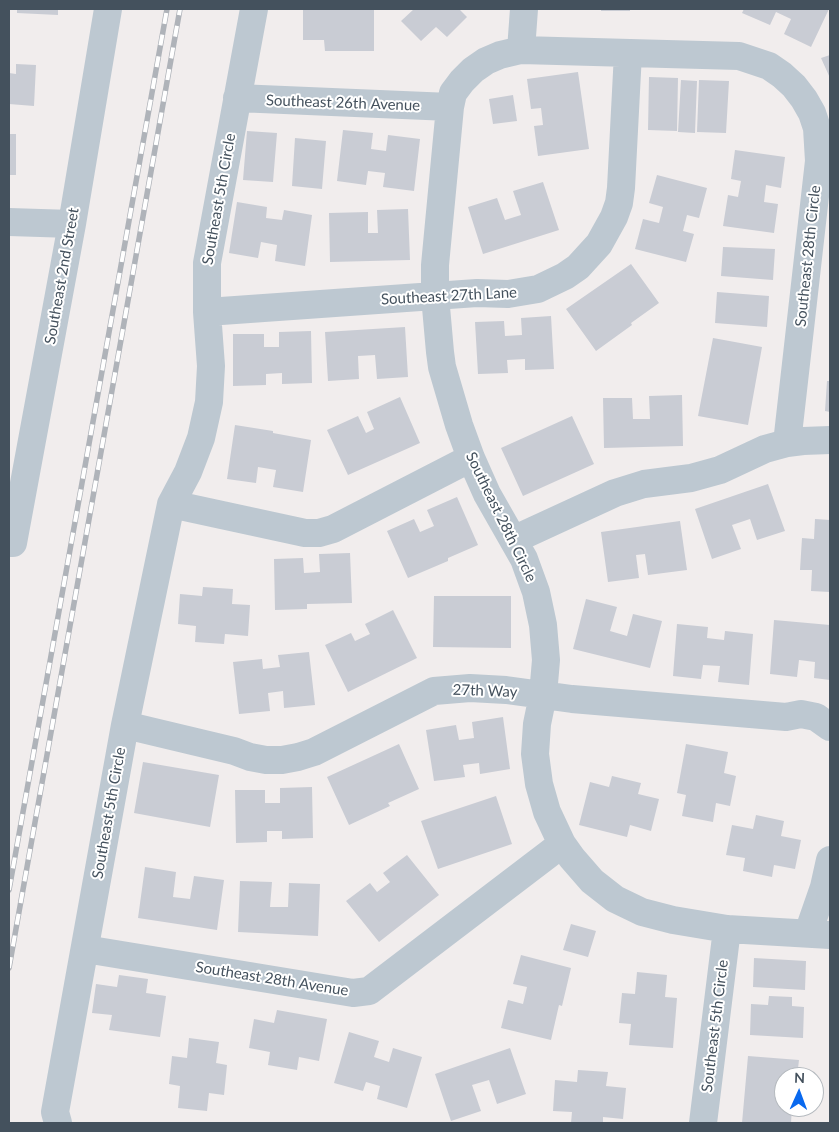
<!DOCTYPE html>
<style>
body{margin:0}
#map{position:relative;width:839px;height:1132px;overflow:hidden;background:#f1eded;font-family:Lato,sans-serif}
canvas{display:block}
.frame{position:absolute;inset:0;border:10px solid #44515d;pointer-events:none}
.north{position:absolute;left:774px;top:1067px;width:50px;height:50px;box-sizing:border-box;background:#fff;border:1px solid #b4b9be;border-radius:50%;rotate:2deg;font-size:14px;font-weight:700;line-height:20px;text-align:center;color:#44515d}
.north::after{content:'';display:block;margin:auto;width:18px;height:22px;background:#0969ef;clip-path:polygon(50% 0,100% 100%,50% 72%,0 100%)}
</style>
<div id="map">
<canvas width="839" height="1132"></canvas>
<div class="frame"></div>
<div class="north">N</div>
</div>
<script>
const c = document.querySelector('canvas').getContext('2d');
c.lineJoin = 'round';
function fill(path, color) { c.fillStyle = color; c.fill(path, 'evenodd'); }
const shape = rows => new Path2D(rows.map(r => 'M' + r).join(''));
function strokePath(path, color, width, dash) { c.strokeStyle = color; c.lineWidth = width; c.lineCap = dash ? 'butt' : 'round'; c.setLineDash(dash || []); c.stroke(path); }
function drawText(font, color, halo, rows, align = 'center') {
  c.font = font + ' Lato,sans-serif'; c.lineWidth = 4; c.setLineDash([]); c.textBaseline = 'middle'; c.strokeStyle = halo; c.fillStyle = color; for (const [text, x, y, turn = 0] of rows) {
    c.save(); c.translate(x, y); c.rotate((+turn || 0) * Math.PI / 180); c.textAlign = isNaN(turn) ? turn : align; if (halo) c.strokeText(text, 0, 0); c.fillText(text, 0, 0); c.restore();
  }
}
const building = shape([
 [17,9,58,9,58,15,17,13],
 [322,9,374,9,374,51,325,51,324,40,303,40,303,10],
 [414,9,459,9,467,17,447,37,436,27,421,41,401,21],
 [601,9,630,9,630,11,601,11],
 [744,9,829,9,811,47,784,34,791,19,776,12,770,25,742,13],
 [830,55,830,78,821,58],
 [16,64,36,65,34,106,9,104,9,73,16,74],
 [578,72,589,149,538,156,534,126,543,125,541,108,531,109,527,79],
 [649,77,678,78,677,131,648,130],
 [681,80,697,81,695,133,678,132],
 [699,80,729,81,726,133,697,132],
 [513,95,517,121,493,124,489,99],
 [343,130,373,133,371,149,386,151,388,135,420,139,414,191,383,187,385,173,368,171,366,185,337,181],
 [247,131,277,133,273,182,243,180],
 [9,134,16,134,16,175,9,175],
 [295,138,326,141,322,189,292,186],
 [735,150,785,157,781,188,766,185,764,202,778,204,774,233,723,226,728,195,738,197,741,181,731,179],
 [657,175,707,188,699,218,687,215,683,231,694,234,686,262,635,249,643,219,659,223,663,207,649,203],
 [543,182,559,230,483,254,468,207,497,198,505,220,521,215,513,191],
 [237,202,267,207,266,218,282,220,284,210,312,215,305,266,275,261,277,245,261,242,258,258,229,253],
 [408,209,410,260,330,262,329,213,368,212,368,233,378,233,377,210],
 [723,247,775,249,773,280,721,276],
 [631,264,659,303,631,323,632,325,596,351,566,309],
 [717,292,769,296,767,327,715,323],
 [551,316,554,369,525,370,525,359,507,360,508,373,478,374,475,322,504,321,505,336,522,335,521,318],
 [405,327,408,377,377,379,375,355,358,356,359,379,328,381,325,332],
 [311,331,312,383,282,384,282,373,266,374,266,385,233,386,233,334,264,334,264,347,279,347,279,332],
 [713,338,762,347,748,425,698,416],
 [827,381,830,381,830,412,825,411],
 [682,395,683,446,604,448,603,398,632,398,633,419,650,419,649,396],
 [400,397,420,443,348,475,327,430,358,416,366,433,374,429,367,412],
 [572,416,594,464,523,496,501,448],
 [235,425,273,431,273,433,311,440,303,492,273,487,276,470,258,467,256,483,227,479],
 [768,484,785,531,757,540,750,519,732,525,741,549,712,559,695,509],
 [457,497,478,545,448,558,448,561,408,578,387,531,414,519,420,532,434,526,427,510],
 [815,519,830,520,830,592,811,591,812,570,800,570,802,538,814,539],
 [680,521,687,570,648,575,645,554,636,555,639,578,608,582,601,532],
 [350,553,352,603,307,604,307,609,275,610,274,559,303,558,304,573,320,572,319,554],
 [203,587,233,589,232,604,250,605,248,636,225,634,224,644,195,642,196,626,178,624,180,594,202,596],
 [434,596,511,596,511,648,433,647],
 [586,599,617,607,610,631,627,636,633,614,662,621,650,668,573,649],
 [393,610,417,658,348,692,325,645,351,633,355,641,370,634,365,624],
 [774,620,830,625,830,680,814,678,815,662,799,660,797,677,770,674],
 [677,624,708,627,707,638,724,640,725,631,753,634,749,685,718,682,720,666,703,665,701,679,673,676],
 [309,652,315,705,284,708,283,691,268,693,270,711,239,714,233,662,262,659,263,669,280,667,278,655],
 [503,717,510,769,480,774,479,763,463,765,465,777,434,781,426,730,456,725,459,740,474,738,472,722],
 [399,744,419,789,388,803,390,806,349,825,327,777],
 [686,744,728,752,724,773,736,776,730,806,716,803,713,822,682,816,686,795,677,793],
 [143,762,219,775,210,827,134,813],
 [612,776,641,783,638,794,659,799,651,831,630,825,627,837,579,825,590,782,609,787],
 [312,787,313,838,282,839,282,831,267,831,267,842,236,843,235,790,265,790,265,803,280,803,280,788],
 [496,796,512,844,438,869,421,821],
 [756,815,784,821,781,836,801,840,795,869,774,865,772,877,743,871,745,858,726,855,732,825,753,829],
 [407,855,439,895,379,942,346,901,370,883,377,892,390,882,383,873],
 [145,867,176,872,173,897,190,899,194,876,224,880,217,930,138,918],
 [240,881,272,882,270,907,288,907,289,883,320,884,318,936,238,932],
 [571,924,596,931,588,957,563,950],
 [521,955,571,968,562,1006,559,1005,551,1040,501,1028,508,1000,523,1004,527,987,513,984],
 [754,958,806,961,805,990,753,987],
 [637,972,667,975,665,997,677,998,673,1048,629,1045,631,1024,619,1023,622,993,635,994],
 [119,975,148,979,146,993,166,996,160,1037,109,1030,112,1015,92,1013,96,984,117,987],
 [769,996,792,997,792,1006,804,1007,803,1038,750,1035,751,1004,768,1005],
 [277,1010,327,1019,319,1061,299,1057,297,1070,268,1065,270,1052,249,1048,254,1019,274,1023],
 [349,1032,379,1041,374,1057,389,1062,393,1048,422,1057,407,1108,377,1099,380,1086,366,1082,363,1091,334,1083],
 [189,1038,219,1042,216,1063,227,1065,224,1095,209,1093,207,1111,178,1108,180,1086,169,1084,172,1056,187,1058],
 [510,1048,526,1094,497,1104,489,1080,472,1085,481,1111,451,1121,435,1074],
 [748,1056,799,1060,797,1077,784,1077,784,1107,792,1107,791,1123,742,1123],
 [578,1070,608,1072,606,1086,626,1088,623,1119,603,1117,603,1123,571,1123,572,1112,553,1111,555,1080,577,1082]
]);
const minor = shape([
 [521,50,524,9],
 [237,98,450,107],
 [9,222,72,224],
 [207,312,477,293,508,294,538,289,565,276,578,267,599,244,614,217,619,203,621,188,628,53],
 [787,443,819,161,817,128,812,113,804,99,794,86,782,75,769,66,739,56,521,50,500,55,486,61,473,70,462,81,453,93,450,107,435,265,435,296,440,352,442,367,459,425,471,458,487,494,524,559,536,592,543,625,546,660,543,695,537,724,535,754,539,784,547,812,562,844,572,858,592,881,615,899,642,912,673,920,727,929,830,935],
 [171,504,305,533,319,533,333,529,471,458],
 [513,540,615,493,644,484,691,478,720,470,765,449,787,443,803,441,830,440],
 [9,543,13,543,72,224,108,9],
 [125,725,234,751,250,757,266,760,282,760,298,757,314,752,434,691,470,688,506,690,572,699,786,717,801,714,816,717,830,727],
 [808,933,824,887,830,860],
 [85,949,353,993,369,991,562,844],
 [58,1123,55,1112,125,725,171,504,188,472,201,438,209,402,211,366,207,312,207,263,254,9],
 [703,1123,727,929]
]);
const rail = shape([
 [9,890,167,9],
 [9,968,180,9]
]);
const streetNames = [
 ["Southeast 26th Avenue",343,103,2],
 ["Southeast 5th Circle",219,199,-80],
 ["Southeast 28th Circle",808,256,-84],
 ["Southeast 2nd Street",62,276,-80],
 ["Southeast 27th Lane",449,296,-3],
 ["Southeast 28th Circle",501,517,64],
 ["27th Way",485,691,2],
 ["Southeast 5th Circle",109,813,-80],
 ["Southeast 28th Avenue",272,979,9],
 ["Southeast 5th Circle",715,1026,-83]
];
fill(building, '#c9ccd4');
strokePath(minor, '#bdc8d1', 28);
strokePath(rail, '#afb3b9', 5.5);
strokePath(rail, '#fff', 4, [11]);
drawText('15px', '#44515d', '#fff', streetNames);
</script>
